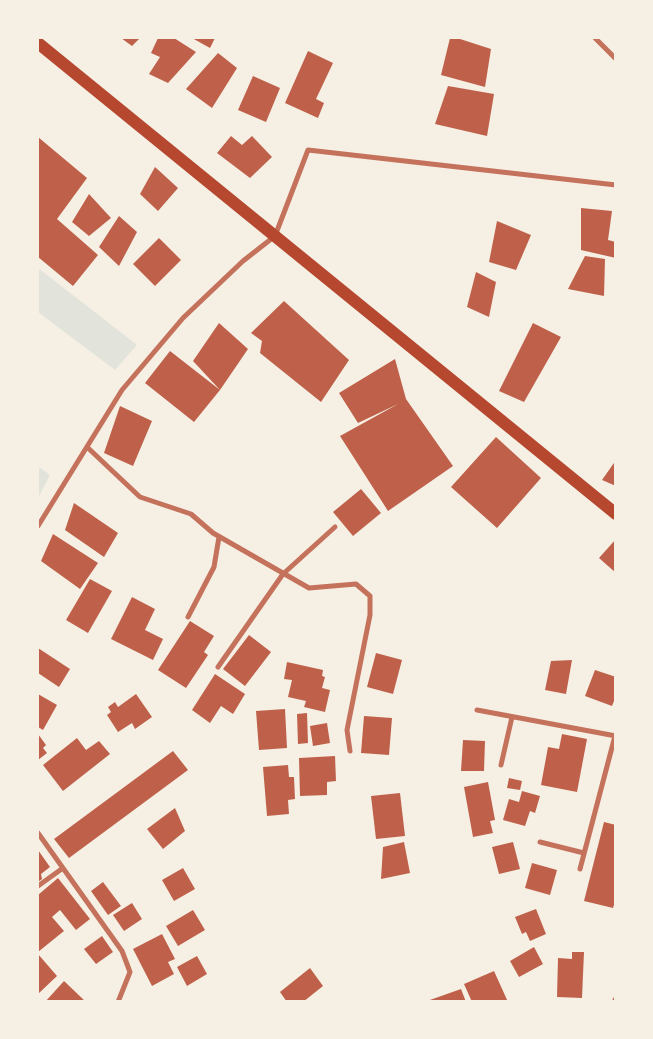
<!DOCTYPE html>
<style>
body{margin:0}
#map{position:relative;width:653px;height:1039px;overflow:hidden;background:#f6efe4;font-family:"Sofia Sans Condensed",sans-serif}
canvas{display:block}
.frame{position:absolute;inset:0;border:39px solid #f6efe4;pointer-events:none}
</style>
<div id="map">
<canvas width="653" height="1039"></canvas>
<div class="frame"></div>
</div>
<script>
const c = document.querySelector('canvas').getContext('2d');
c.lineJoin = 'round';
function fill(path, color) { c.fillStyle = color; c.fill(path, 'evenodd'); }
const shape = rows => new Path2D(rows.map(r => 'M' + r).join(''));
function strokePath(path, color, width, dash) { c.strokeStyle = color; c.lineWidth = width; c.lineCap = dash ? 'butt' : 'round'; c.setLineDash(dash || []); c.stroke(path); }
const green = shape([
 [38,268,137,345,115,370,38,312],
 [38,466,50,475,38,498]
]);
const building = shape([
 [121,38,140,38,132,46],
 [158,38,174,38,196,52,168,83,149,74,160,57,151,53],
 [192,38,215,38,210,48],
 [450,38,457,38,491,49,485,87,441,75],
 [308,51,333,63,316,99,324,103,318,118,285,103],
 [218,53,237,68,212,108,186,89],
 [253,76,280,88,266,122,238,110],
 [448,86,494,94,487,136,435,124],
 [231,136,242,145,252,136,272,157,250,178,217,153],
 [38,137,87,178,57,219,98,255,73,286,38,257],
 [155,167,178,188,158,211,140,194],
 [89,194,111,218,89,236,72,222],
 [581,208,612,211,608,240,616,242,616,258,581,250],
 [119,216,137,232,119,266,99,247],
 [497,221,531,235,516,270,489,262],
 [159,238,181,260,155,286,133,264],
 [585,256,605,259,604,296,568,289],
 [476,272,496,282,489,317,467,307],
 [284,301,349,360,321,402,260,353,262,341,251,333],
 [219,323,248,349,220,390,193,361],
 [533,323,561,337,524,402,499,391],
 [170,351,220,390,194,422,145,383],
 [395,359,406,399,453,466,388,511,340,436,398,404,358,423,339,393],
 [120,406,152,421,133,466,104,453],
 [496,437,541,478,497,528,451,487],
 [616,460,616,486,602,480],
 [361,489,381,513,353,536,333,512],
 [74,503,118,533,104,557,65,530],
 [53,534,98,563,80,589,41,561],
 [616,539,616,573,599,558],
 [90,579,112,591,88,633,66,620],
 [132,597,155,609,145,630,163,639,153,660,111,639],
 [190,621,214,636,204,652,208,655,186,688,158,670],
 [249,635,271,652,245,686,223,669],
 [38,648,70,669,59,687,38,673],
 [376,653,402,660,393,694,367,687],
 [572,660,566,694,545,690,551,661],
 [287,662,323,670,322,676,325,677,322,688,330,690,325,712,304,707,306,701,288,697,292,680,284,679],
 [595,670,616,677,616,696,612,706,585,696],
 [215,674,245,694,233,714,221,706,210,723,192,710],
 [38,694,57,705,43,730,38,727],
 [136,694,152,717,135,729,132,723,118,732,107,715,111,712,108,707,115,702,118,707],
 [285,709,287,748,259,750,256,711],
 [307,713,308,743,298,744,297,714],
 [364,716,392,718,389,755,361,753],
 [327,723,330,743,313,746,310,726],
 [38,734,46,745,43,748,47,753,38,760],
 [562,734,587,739,577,792,541,785,548,747,559,749],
 [77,738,86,750,99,741,110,754,63,791,43,765],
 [463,740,485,741,484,771,461,771],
 [173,751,188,770,69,858,54,839],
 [335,756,336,781,327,782,327,795,300,796,299,758],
 [288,765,289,777,294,777,295,799,288,800,289,814,267,816,263,767],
 [509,778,522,781,520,790,507,788],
 [488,782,495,820,490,821,493,833,473,837,464,787],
 [522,791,540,796,535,813,530,811,525,826,503,820,509,799,519,802],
 [400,793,405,836,376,839,371,796],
 [175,808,185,831,163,849,147,829],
 [604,822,616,825,616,898,613,908,584,901],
 [404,842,410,873,381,879,383,847],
 [513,842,520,869,499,874,492,847],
 [38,850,50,867,41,874,42,879,38,882],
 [532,863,557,870,550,895,525,888],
 [183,868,195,889,174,901,162,880],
 [58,878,90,919,76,930,60,910,52,917,64,931,38,952,38,895],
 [103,882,121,906,108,915,91,891],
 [132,903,142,919,124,931,113,915],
 [536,909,546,934,530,941,526,932,522,934,515,917],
 [193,910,205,930,178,946,166,926],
 [162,934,175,959,168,962,174,974,152,986,133,949],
 [102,936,113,952,96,964,84,949],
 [534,947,543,964,519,977,510,961],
 [572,952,584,952,582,998,557,997,558,958,572,959],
 [38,954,57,976,38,994],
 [197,956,207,974,187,986,177,967],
 [310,968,323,986,303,1002,287,1002,280,992],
 [494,971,508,1002,472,1002,464,984],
 [64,981,86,1002,45,1002],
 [461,989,466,1002,427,1002,427,1001]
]);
const minor = shape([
 [595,38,616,59],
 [87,447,140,497,191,514,213,533,309,588,356,584,370,596,370,615,347,730,350,751],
 [38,526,122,390,183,318,243,261,275,236,308,150,616,185],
 [188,617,214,567,219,537],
 [218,667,283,574,335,527],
 [477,710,616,736],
 [501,765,512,717],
 [38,833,122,951,130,972,118,1002],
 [540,842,584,853],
 [580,869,615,736],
 [38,886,63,868],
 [614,1002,616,998]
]);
const primary = shape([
 [38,43,616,514]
]);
fill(green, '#e2e4dc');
fill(building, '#bf614a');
strokePath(minor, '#c5725c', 5);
strokePath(primary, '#b5482f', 12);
</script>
